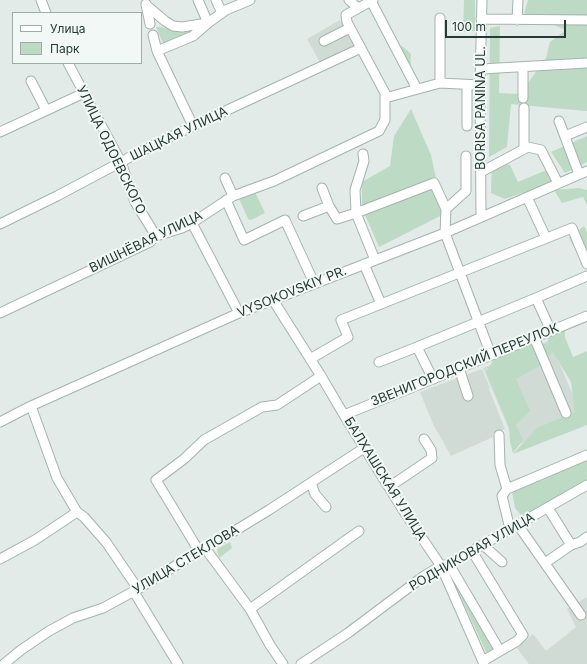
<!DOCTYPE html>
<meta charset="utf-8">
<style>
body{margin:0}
#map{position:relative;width:587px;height:664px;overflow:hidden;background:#e2ebe7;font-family:Inter,sans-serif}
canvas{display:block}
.legend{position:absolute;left:12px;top:12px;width:130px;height:52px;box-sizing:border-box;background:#f2f8f5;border:1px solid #a0aca8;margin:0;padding:5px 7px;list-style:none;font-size:12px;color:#243b34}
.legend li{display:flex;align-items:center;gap:8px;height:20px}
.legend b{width:20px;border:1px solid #a0aca8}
.scale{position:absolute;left:445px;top:20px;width:121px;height:18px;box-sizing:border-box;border:2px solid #243b34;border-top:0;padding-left:5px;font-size:12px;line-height:14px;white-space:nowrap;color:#243b34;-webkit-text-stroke:3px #f2f8f5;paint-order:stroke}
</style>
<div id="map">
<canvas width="587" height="664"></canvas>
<ul class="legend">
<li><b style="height:5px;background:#fff"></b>Улица</li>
<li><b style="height:11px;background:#bddbc4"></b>Парк</li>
</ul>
<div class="scale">100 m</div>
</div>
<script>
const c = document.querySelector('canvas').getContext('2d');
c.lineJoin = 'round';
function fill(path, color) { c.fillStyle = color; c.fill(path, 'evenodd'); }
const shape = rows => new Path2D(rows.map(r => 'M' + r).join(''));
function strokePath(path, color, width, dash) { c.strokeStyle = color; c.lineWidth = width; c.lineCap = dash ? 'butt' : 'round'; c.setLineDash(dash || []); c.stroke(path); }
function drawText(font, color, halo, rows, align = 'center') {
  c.font = font + ' Inter,sans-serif'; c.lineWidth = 4; c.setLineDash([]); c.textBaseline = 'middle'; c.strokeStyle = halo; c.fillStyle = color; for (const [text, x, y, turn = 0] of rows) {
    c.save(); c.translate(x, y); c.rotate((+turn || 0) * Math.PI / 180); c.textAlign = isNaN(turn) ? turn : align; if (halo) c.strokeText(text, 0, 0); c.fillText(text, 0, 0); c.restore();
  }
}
const built = shape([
 [340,20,356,45,321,64,307,39],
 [550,340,581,415,516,446,483,368,538,346],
 [482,369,490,388,489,389,505,429,492,434,493,437,451,456,433,424,420,392],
 [587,597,587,664,529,664,517,648,533,634,546,651,576,627,567,609]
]);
const green = shape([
 [464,0,475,0,475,31,463,32],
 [528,0,587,0,587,111,585,111,511,104,507,147,489,157,490,28,500,26,499,93,520,94,546,58,550,42,566,30,524,13],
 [205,25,166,50,156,27,161,27,170,30],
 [402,46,411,54,410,79,396,53],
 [411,109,431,155,444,214,379,247,362,208,362,182,390,166,394,136],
 [587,136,587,162,565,173,551,152],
 [492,162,510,165,518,182,549,169,554,182,505,199,491,193],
 [579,188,587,190,587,205,583,197,562,203,554,190],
 [255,192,265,213,251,220,248,219,240,201,241,198],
 [584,226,587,232,587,268,585,267,569,238],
 [565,328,565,337,573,357,587,351,587,425,513,454,537,428,575,412,571,382,553,352,543,364,516,379,530,411,516,425,523,440,513,453,510,442,509,427,486,372,494,359,530,342,547,344,549,336],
 [587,451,587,483,524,519,515,508,510,481,562,462],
 [230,542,232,548,219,558,217,549],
 [453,580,494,649,487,654]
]);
const minor = shape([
 [41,0,46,13],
 [216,0,222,13],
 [349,0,358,8],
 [371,1,417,89],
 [146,4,150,24],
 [146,5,165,21,173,26,182,27,208,23,198,0],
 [440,18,440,83,480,85],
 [481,19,587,20],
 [517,20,518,0],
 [153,35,157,51,193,126],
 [324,41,350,28],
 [157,51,193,36,208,23,226,10,250,0],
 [68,63,121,162,135,202,156,236],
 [523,67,523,98],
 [481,69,587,63],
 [31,81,46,110],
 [385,98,440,83],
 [524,108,524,149],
 [559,121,579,174],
 [467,126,467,85],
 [0,132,84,93],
 [565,136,587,127],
 [363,154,364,161,355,190,356,213,375,260],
 [466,156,466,191,446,209,445,233,491,355],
 [481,172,528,147,541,150,558,183],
 [225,178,233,196],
 [322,188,329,206],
 [527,197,546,238],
 [226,200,244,240,285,220,314,283],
 [303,216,329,206,337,219,356,213,434,183,446,209],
 [481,217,480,85,482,0],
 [192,223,239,313],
 [0,224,57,196,121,162,130,157,193,126,361,48],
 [364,264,381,304,572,228,587,264],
 [536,298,551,331],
 [273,300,321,376,344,415,405,513,441,566,484,664],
 [0,313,150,242,156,236,182,228,192,223,233,196,274,181,379,131,385,120,385,93,347,22,346,15,373,0],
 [534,337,566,413],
 [417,347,536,298,587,276],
 [310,359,348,337,341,320,381,304],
 [379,362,417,347,433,379],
 [459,368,468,396],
 [31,406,57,478,77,512,84,517,106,542,138,589],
 [344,415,433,379,587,316],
 [0,422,31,406,239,313,445,233,587,171],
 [499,435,500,465,507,489,502,496,510,529],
 [311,483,315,494,326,507],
 [389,487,432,458,431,450,424,439],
 [507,489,587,455],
 [548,508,571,545,580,542,587,537],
 [518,525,581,615],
 [483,545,502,562],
 [205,548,250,609,270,645,283,664],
 [199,551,156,480,184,459,204,440,262,407,277,405,321,376],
 [472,551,523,635,517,641,483,661],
 [0,559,35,540,77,512],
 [545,563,571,545],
 [449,564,500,651],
 [134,592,178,664],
 [250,609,359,531],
 [4,664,21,650,49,631,73,618,103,608,138,589,199,551,228,535,269,510,364,448],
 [301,664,348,633,424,576,441,566,449,564,587,485]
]);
const streetNames = [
 ["BORISA PANINA UL.",481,108,-90],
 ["ШАЦКАЯ УЛИЦА",179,134,-26],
 ["УЛИЦА ОДОЕВСКОГО",111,150,64],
 ["ВИШНЁВАЯ УЛИЦА",146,242,-26],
 ["VYSOKOVSKIY PR.",292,292,-22],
 ["ЗВЕНИГОРОДСКИЙ ПЕРЕУЛОК",465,365,-22],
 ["БАЛХАШСКАЯ УЛИЦА",385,479,58],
 ["РОДНИКОВАЯ УЛИЦА",472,552,-30],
 ["УЛИЦА СТЕКЛОВА",186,560,-31]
];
fill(built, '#d0dbd6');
fill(green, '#bddbc4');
strokePath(minor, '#a5b3ae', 11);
strokePath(minor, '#fff', 9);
drawText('13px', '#243b34', '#f2f8f5', streetNames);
</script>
